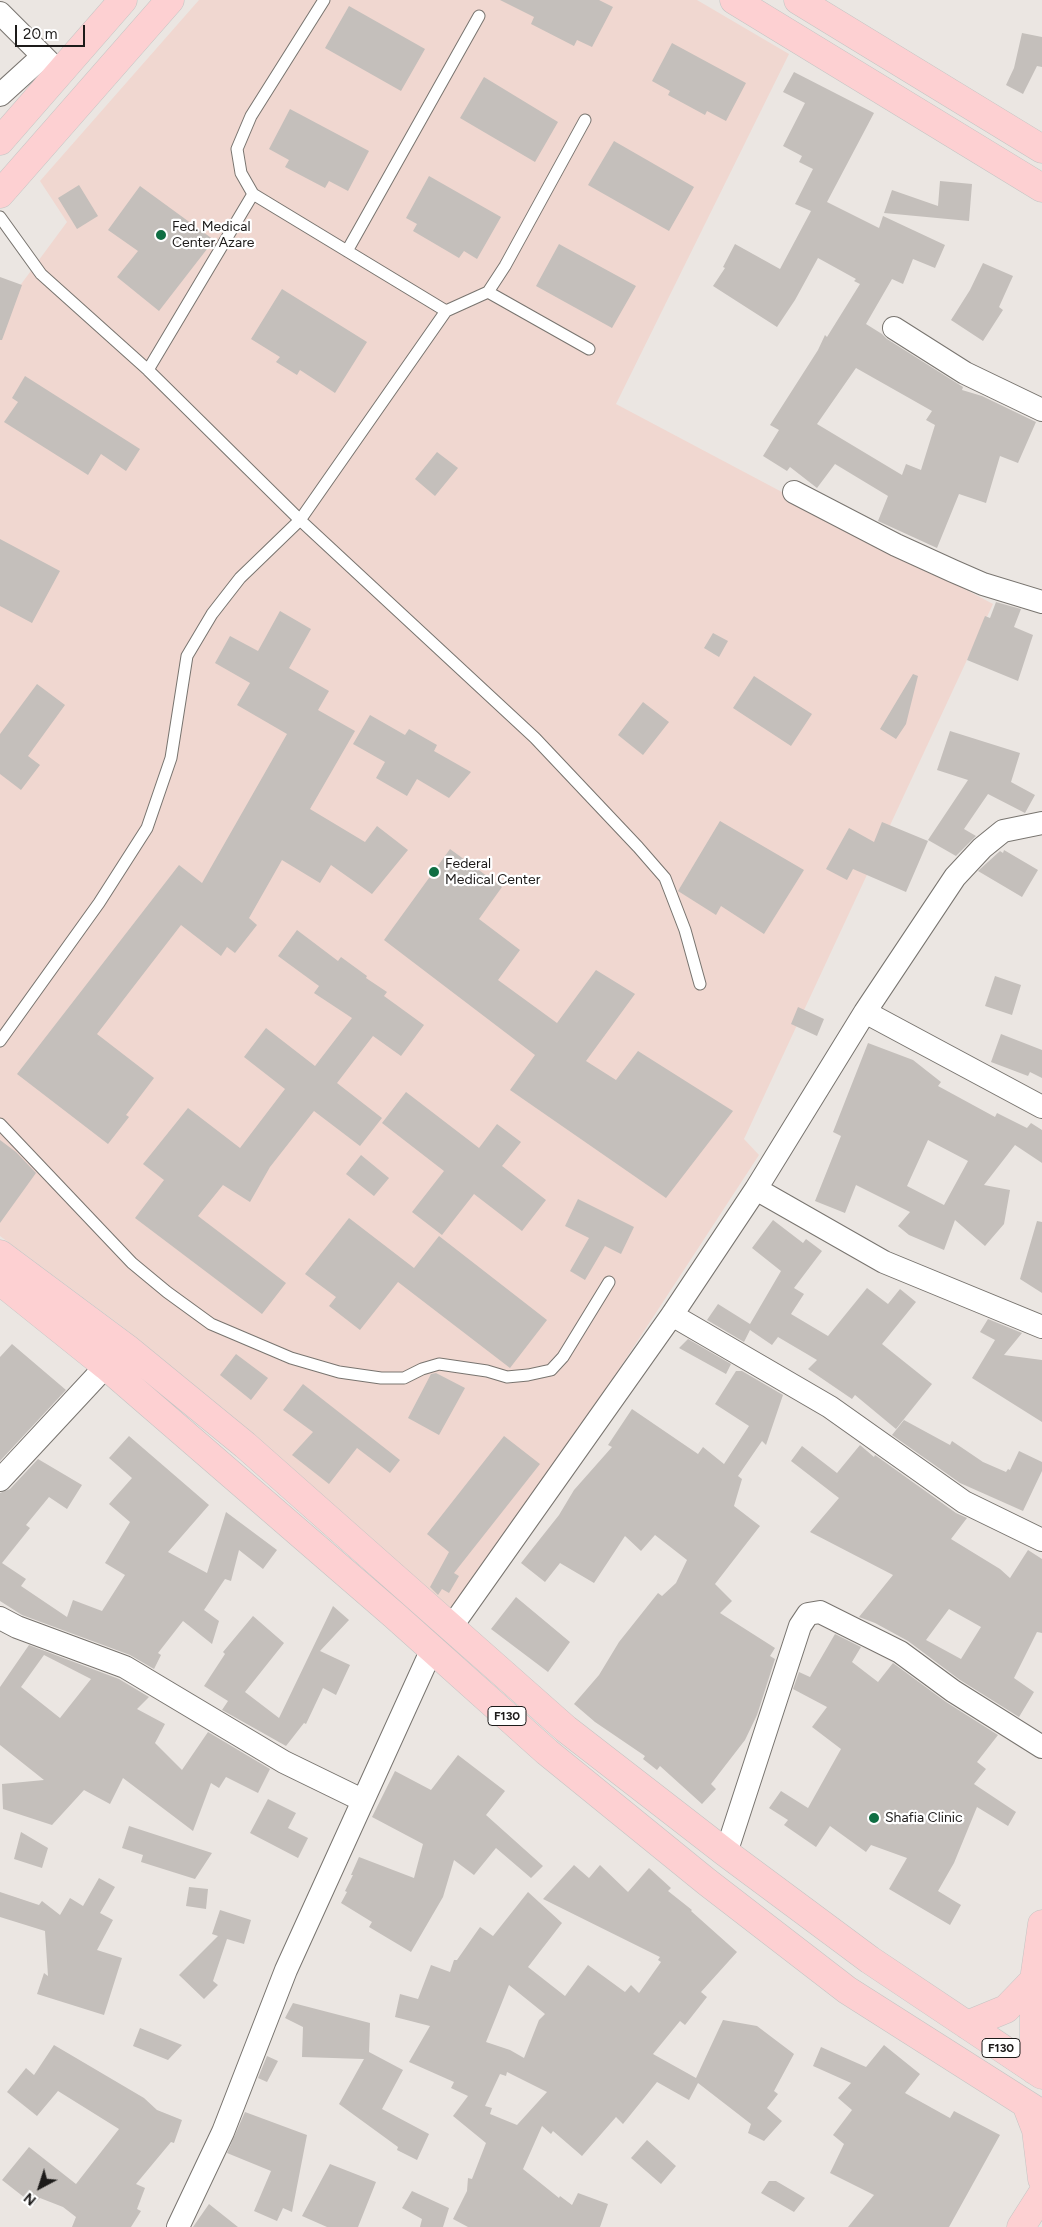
<!DOCTYPE html>
<style>
body{margin:0}
#map{position:relative;width:1042px;height:2227px;overflow:hidden;background:#ebe6e2;font-family:Figtree,sans-serif}
canvas{display:block}
.north{position:absolute;left:15px;top:2162px;width:50px;height:50px;-webkit-text-stroke:4px #fff;paint-order:stroke;rotate:220deg;font-size:14px;font-weight:700;line-height:20px;text-align:center;color:#1d1b1a}
.north::after{content:'';display:block;margin:auto;width:18px;height:22px;background:#1d1b1a;clip-path:polygon(50% 0,100% 100%,50% 72%,0 100%)}
.scale{position:absolute;left:15px;top:25px;width:70px;height:22px;box-sizing:border-box;border:2px solid #1d1b1a;border-top:0;padding-left:6px;font-size:15px;line-height:18px;white-space:nowrap;color:#1d1b1a;-webkit-text-stroke:4px #fff;paint-order:stroke}
</style>
<div id="map">
<canvas width="1042" height="2227"></canvas>
<div class="north">N</div>
<div class="scale">20 m</div>
</div>
<script>
const c = document.querySelector('canvas').getContext('2d');
c.lineJoin = 'round';
function fill(path, color) { c.fillStyle = color; c.fill(path, 'evenodd'); }
const shape = rows => new Path2D(rows.map(r => 'M' + r).join(''));
function strokePath(path, color, width, dash) { c.strokeStyle = color; c.lineWidth = width; c.lineCap = dash ? 'butt' : 'round'; c.setLineDash(dash || []); c.stroke(path); }
function drawText(font, color, halo, rows, align = 'center') {
  c.font = font + ' Figtree,sans-serif'; c.lineWidth = 4.5; c.setLineDash([]); c.textBaseline = 'middle'; c.strokeStyle = halo; c.fillStyle = color; for (const [text, x, y, turn = 0] of rows) {
    c.save(); c.translate(x, y); c.rotate((+turn || 0) * Math.PI / 180); c.textAlign = isNaN(turn) ? turn : align; if (halo) c.strokeText(text, 0, 0); c.fillText(text, 0, 0); c.restore();
  }
}
const medical = shape([
 [199,0,697,0,789,54,616,404,993,604,744,1139,759,1155,612,1380,450,1611,124,1328,0,1236,0,279,16,291,67,222,40,181]
]);
const building = shape([
 [500,0,599,0,613,7,592,47,577,40,574,46,531,24,534,17],
 [349,6,425,49,401,91,325,48],
 [1022,33,1042,37,1042,67,1037,66,1023,94,1006,85,1014,68],
 [672,43,746,83,726,121,707,111,705,115,668,95,670,91,652,81],
 [794,72,874,113,827,202,879,228,883,216,945,245,935,268,913,259,903,284,892,279,866,324,882,334,887,339,963,387,962,390,982,396,1036,422,1018,463,1000,456,986,503,959,494,937,548,878,521,888,496,835,464,817,488,790,467,787,471,763,456,779,430,770,425,818,350,825,335,827,337,860,284,854,281,856,279,818,258,795,300,777,327,713,286,725,268,723,267,735,244,780,269,811,211,795,204,813,169,799,162,802,156,783,146,805,103,783,92],
 [856,368,932,411,926,420,935,425,921,470,906,464,902,475,817,424],
 [484,77,558,122,535,162,460,118],
 [290,109,369,151,348,191,329,181,325,188,285,167,289,160,269,149],
 [614,141,694,187,669,231,588,185],
 [429,176,501,217,477,259,464,251,459,258,413,231,417,224,406,218],
 [940,181,972,184,969,221,884,213,892,190,938,206],
 [79,185,98,216,77,229,58,198],
 [140,186,214,240,159,311,117,277,138,251,108,230],
 [559,244,636,286,612,328,536,286],
 [983,263,1013,276,999,307,1003,310,983,341,951,320,970,290],
 [0,277,22,285,2,340,0,340],
 [282,289,367,342,335,393,300,370,297,375,276,362,280,357,251,339],
 [25,376,140,449,126,471,101,454,88,475,4,422,18,402,12,398],
 [437,452,458,468,435,496,415,479],
 [0,539,60,571,32,623,0,606],
 [996,602,1021,609,1014,627,1033,635,1018,681,967,660,985,616,990,618],
 [280,611,311,629,289,668,329,691,318,710,355,731,310,809,365,842,377,826,408,850,372,894,331,865,320,883,282,860,249,918,257,925,235,953,227,947,221,956,181,925,97,1034,154,1078,126,1115,129,1117,108,1144,17,1074,179,865,202,883,287,734,237,705,250,683,215,663,230,636,258,651],
 [713,633,728,641,719,657,704,648],
 [913,674,918,676,906,724,896,739,880,729],
 [754,676,812,714,791,746,733,708],
 [37,684,65,705,28,756,40,765,21,790,0,774,0,734],
 [643,702,669,722,643,755,618,735],
 [370,715,405,735,409,729,437,745,434,751,471,772,449,798,417,779,407,796,376,778,385,762,353,744],
 [950,731,1020,753,1011,782,1035,795,1025,813,988,794,964,829,976,836,956,856,928,840,968,780,937,770],
 [720,821,804,870,764,934,721,906,716,915,678,891],
 [882,822,928,841,906,892,853,869,847,880,826,869,849,828,874,842],
 [450,849,502,887,479,919,520,950,498,980,557,1023,596,970,635,994,586,1061,616,1080,638,1051,733,1111,666,1198,510,1090,535,1055,384,940],
 [1004,850,1038,870,1022,897,978,871,1000,851,1003,853],
 [297,930,338,961,341,957,367,976,366,978,387,992,384,996,424,1025,401,1056,373,1036,337,1083,382,1118,360,1146,314,1111,270,1167,250,1202,223,1185,198,1216,286,1283,262,1314,135,1218,164,1180,143,1164,188,1108,240,1148,285,1089,244,1057,266,1028,315,1066,352,1018,314,993,319,986,278,956],
 [995,976,1021,985,1012,1015,985,1006],
 [798,1007,824,1019,817,1036,791,1024],
 [1001,1034,1042,1050,1042,1078,1030,1072,1028,1076,991,1062],
 [868,1043,913,1060,941,1082,938,1086,995,1117,997,1113,1027,1128,1031,1123,1042,1130,1042,1163,1015,1145,984,1185,1010,1190,1004,1224,985,1246,955,1220,944,1250,909,1235,898,1226,910,1212,856,1185,845,1213,815,1201,841,1136,833,1132],
 [928,1140,968,1161,944,1205,907,1186],
 [406,1092,479,1148,497,1124,521,1142,502,1166,546,1200,522,1231,474,1194,442,1235,412,1212,444,1171,382,1123],
 [0,1140,16,1152,36,1173,0,1223],
 [361,1155,389,1178,374,1196,346,1174],
 [578,1199,634,1227,621,1254,605,1246,585,1280,570,1271,589,1238,565,1226],
 [349,1218,414,1268,439,1236,547,1320,510,1368,398,1282,360,1330,329,1306,336,1297,305,1274],
 [773,1220,803,1243,806,1239,822,1251,794,1288,804,1294,791,1314,828,1336,867,1288,888,1304,900,1289,916,1302,882,1344,932,1384,896,1429,855,1395,852,1399,808,1369,817,1360,778,1337,772,1345,750,1330,744,1342,707,1320,718,1304,750,1324,781,1271,752,1248],
 [1037,1221,1042,1222,1042,1293,1020,1279],
 [988,1319,1022,1333,1004,1355,1042,1360,1042,1422,972,1378,995,1340,980,1332],
 [688,1339,731,1364,726,1374,679,1348],
 [12,1344,66,1390,0,1461,0,1357],
 [236,1354,268,1378,251,1400,220,1375],
 [736,1371,742,1371,783,1395,766,1445,762,1441,738,1476,742,1479,734,1506,760,1526,715,1584,732,1601,720,1613,775,1648,770,1656,775,1659,757,1715,745,1740,711,1784,716,1789,702,1804,660,1766,657,1770,643,1759,645,1756,595,1722,574,1704,599,1675,619,1642,658,1593,662,1596,676,1583,687,1560,655,1535,641,1551,625,1536,594,1583,560,1563,545,1582,521,1563,559,1515,574,1490,612,1447,608,1445,632,1409,698,1454,703,1447,724,1464,749,1426,715,1404],
 [436,1373,465,1388,439,1435,408,1418,431,1374],
 [303,1384,400,1460,390,1473,357,1448,329,1484,292,1455,313,1432,283,1410],
 [904,1420,950,1445,952,1441,983,1462,1006,1472,1008,1469,1010,1470,1019,1451,1042,1462,1042,1471,1023,1511,960,1483,892,1435],
 [129,1436,209,1505,168,1552,207,1573,226,1512,277,1550,263,1569,239,1550,231,1581,225,1579,204,1610,219,1621,212,1644,183,1621,158,1653,161,1655,154,1669,130,1655,22,1615,0,1601,0,1493,10,1489,38,1459,82,1485,67,1509,49,1497,26,1525,30,1528,2,1563,26,1579,21,1586,67,1617,73,1600,102,1611,125,1575,105,1563,130,1522,109,1504,132,1478,109,1458],
 [504,1436,540,1464,454,1573,459,1576,449,1593,442,1589,438,1595,430,1587,449,1552,427,1534],
 [860,1445,874,1457,875,1455,956,1513,967,1518,951,1539,1000,1569,1010,1578,1028,1550,1042,1559,1042,1633,1037,1632,1014,1678,1034,1692,1019,1717,960,1680,908,1641,875,1623,859,1617,893,1575,810,1532,839,1498,791,1461,802,1446,837,1473],
 [949,1609,981,1627,961,1659,926,1640],
 [516,1597,570,1642,548,1672,491,1629],
 [333,1606,349,1620,320,1651,350,1665,336,1695,323,1688,306,1724,304,1723,286,1746,222,1710,228,1701,204,1686,225,1654,223,1652,253,1616,284,1643,245,1692,279,1718],
 [835,1634,861,1647,852,1662,878,1682,893,1663,946,1702,998,1735,977,1762,986,1769,974,1784,1016,1812,1008,1826,977,1807,954,1863,938,1891,961,1905,950,1925,889,1889,907,1858,871,1845,866,1852,830,1826,816,1847,784,1825,788,1820,769,1808,781,1791,808,1808,841,1749,812,1727,827,1707,793,1689,799,1672,810,1677],
 [29,1645,119,1679,149,1697,137,1709,165,1724,155,1743,182,1770,208,1732,270,1769,258,1793,226,1777,219,1788,211,1783,193,1831,123,1778,110,1804,84,1790,52,1825,3,1809,2,1784,44,1780,0,1745,0,1687],
 [44,1655,91,1679,60,1718,21,1687],
 [458,1755,505,1791,486,1815,543,1866,531,1878,496,1848,474,1875,454,1860,443,1897,411,1952,369,1927,372,1922,341,1903,347,1892,345,1891,353,1875,351,1875,359,1857,414,1878,423,1844,372,1817,395,1771,431,1790],
 [268,1799,296,1813,288,1828,308,1838,298,1858,250,1833],
 [129,1826,212,1853,195,1879,141,1862,143,1855,122,1848],
 [21,1832,48,1848,42,1868,14,1859],
 [574,1865,589,1878,600,1865,628,1892,649,1868,671,1888,668,1891,692,1910,691,1911,737,1952,701,1992,707,1997,685,2025,680,2021,653,2054,696,2078,723,2020,757,2026,794,2054,774,2091,778,2094,767,2108,782,2121,764,2141,748,2133,751,2124,698,2083,689,2100,657,2082,623,2124,616,2117,582,2156,553,2131,551,2134,542,2126,523,2169,559,2198,560,2196,572,2205,578,2193,608,2204,600,2227,468,2227,453,2219,467,2191,468,2178,472,2179,486,2143,453,2116,468,2096,451,2088,454,2082,409,2062,430,2026,395,2017,400,1994,418,1999,431,1965,450,1972,454,1960,457,1960,480,1927,493,1936,528,1892,562,1923,528,1967,565,1996,588,1965,625,1992,631,1985,639,1993,661,1962,658,1960,660,1957,543,1899],
 [509,1985,545,2014,539,2020,524,2058,510,2050,486,2042],
 [507,2072,547,2092,517,2125,490,2114,492,2108,485,2106,500,2074,506,2076],
 [99,1878,115,1887,100,1913,113,1920,97,1950,122,1958,104,2015,37,1994,44,1973,48,1976,45,1931,0,1917,0,1892,39,1905,42,1901,60,1915,70,1898,83,1906],
 [189,1887,208,1889,206,1909,186,1906],
 [220,1910,251,1920,244,1944,227,1939,213,1981,218,1985,204,1999,179,1975,218,1936,212,1934],
 [293,2003,370,2023,369,2052,403,2070,382,2109,429,2134,417,2160,397,2150,398,2147,339,2104,364,2059,302,2057,303,2027,285,2018],
 [140,2028,182,2045,168,2060,133,2046],
 [54,2045,144,2098,157,2110,182,2120,174,2143,171,2142,136,2184,145,2188,137,2209,141,2211,131,2227,72,2227,76,2217,63,2207,40,2198,34,2205,2,2180,29,2147,76,2184,119,2129,58,2091,37,2116,7,2092,26,2068,34,2075],
 [884,2045,920,2074,905,2093,950,2118,954,2111,1000,2135,949,2227,848,2227,874,2195,830,2173,844,2144,833,2135,852,2110,838,2098,851,2083,813,2066,821,2047,866,2067],
 [267,2056,278,2061,267,2082,258,2078],
 [245,2112,307,2135,292,2212,283,2208,277,2221,254,2211,271,2171,227,2153],
 [647,2140,676,2166,661,2184,631,2158],
 [330,2164,376,2182,358,2227,327,2227,302,2216],
 [769,2181,776,2181,805,2198,794,2212,761,2193],
 [412,2191,449,2208,443,2227,420,2227,422,2219,402,2208],
 [209,2204,238,2227,193,2227]
]);
const lane = shape([
 [324,0,251,116,237,149,241,173,253,194,446,311],
 [0,217,41,274,148,370,300,520,535,738,638,847,665,878,685,930,700,984],
 [347,251,479,16],
 [488,292,589,349],
 [148,370,253,194],
 [0,1041,99,903,147,828,171,758,187,656,212,614,240,578,300,520,446,311,488,292,505,266,585,120],
 [0,1124,132,1263,167,1292,211,1324,291,1358,339,1372,381,1378,404,1378,422,1369,439,1364,487,1371,507,1377,528,1375,551,1370,563,1357,609,1282]
]);
const street = shape([
 [0,13,59,72],
 [0,95,43,56],
 [894,328,965,373,1042,410],
 [794,492,896,545,953,571,983,584,1042,602],
 [865,1012,1042,1107],
 [756,1189,884,1262,1042,1327],
 [672,1315,830,1407,964,1502,1042,1540],
 [0,1480,106,1366],
 [0,1618,17,1627,125,1667,284,1762,362,1800],
 [452,1626,672,1315,756,1189,865,1012,955,877,982,848,1003,831,1042,823],
 [726,1853,800,1626,808,1614,820,1612,900,1652,953,1691,1042,1747],
 [178,2227,223,2132,286,1970,432,1649]
]);
const primary = shape([
 [734,0,1042,188],
 [798,0,1042,149],
 [0,141,123,0],
 [0,194,170,0],
 [0,1254,129,1350,245,1445,566,1729,726,1853,870,1960,1042,2075],
 [0,1281,106,1366,394,1615,547,1752,707,1882,847,1990,1042,2114],
 [967,2025,1006,2009,1034,1980],
 [1034,2070,1034,1980,1042,1924],
 [1026,2104,1036,2130,1042,2179],
 [1021,2227,1042,2194]
]);
const markers = [
 [161,235,6,"#0f6e43"],
 [434,872,6,"#0f6e43"],
 [874,1818,6,"#0f6e43"]
];
const shields = [
 [507,1716,38],
 [1001,2048,38]
];
const shieldNames = [
 ["F130",507,1716],
 ["F130",1001,2048]
];
const poiNames = [
 ["Fed. Medical",172,227],
 ["Center Azare",172,243],
 ["Federal",445,864],
 ["Medical Center",445,880],
 ["Shafia Clinic",885,1818]
];
fill(medical, '#f0d7d0');
fill(building, '#c4bfbb');
strokePath(lane, '#78746f', 13);
strokePath(street, '#78746f', 24);
strokePath(primary, '#c4c4c3', 29);
strokePath(lane, '#fff', 11);
strokePath(street, '#fff', 22);
strokePath(primary, '#fdd0d2', 28);
for (const [x, y, r, color] of markers) { const dot = new Path2D(); dot.arc(x, y, r, 0, 2 * Math.PI); c.fillStyle = color; c.fill(dot); strokePath(dot, '#fff', 2); }
for (const [x, y, w] of shields) { const box = new Path2D(); box.roundRect(x - w / 2, y - 9.5, w, 19, 4); c.fillStyle = '#fff'; c.fill(box); strokePath(box, '#1d1b1a', 1); }
drawText('bold 12px', '#1d1b1a', null, shieldNames);
drawText('14px', '#1d1b1a', '#fff', poiNames, 'left');
</script>
